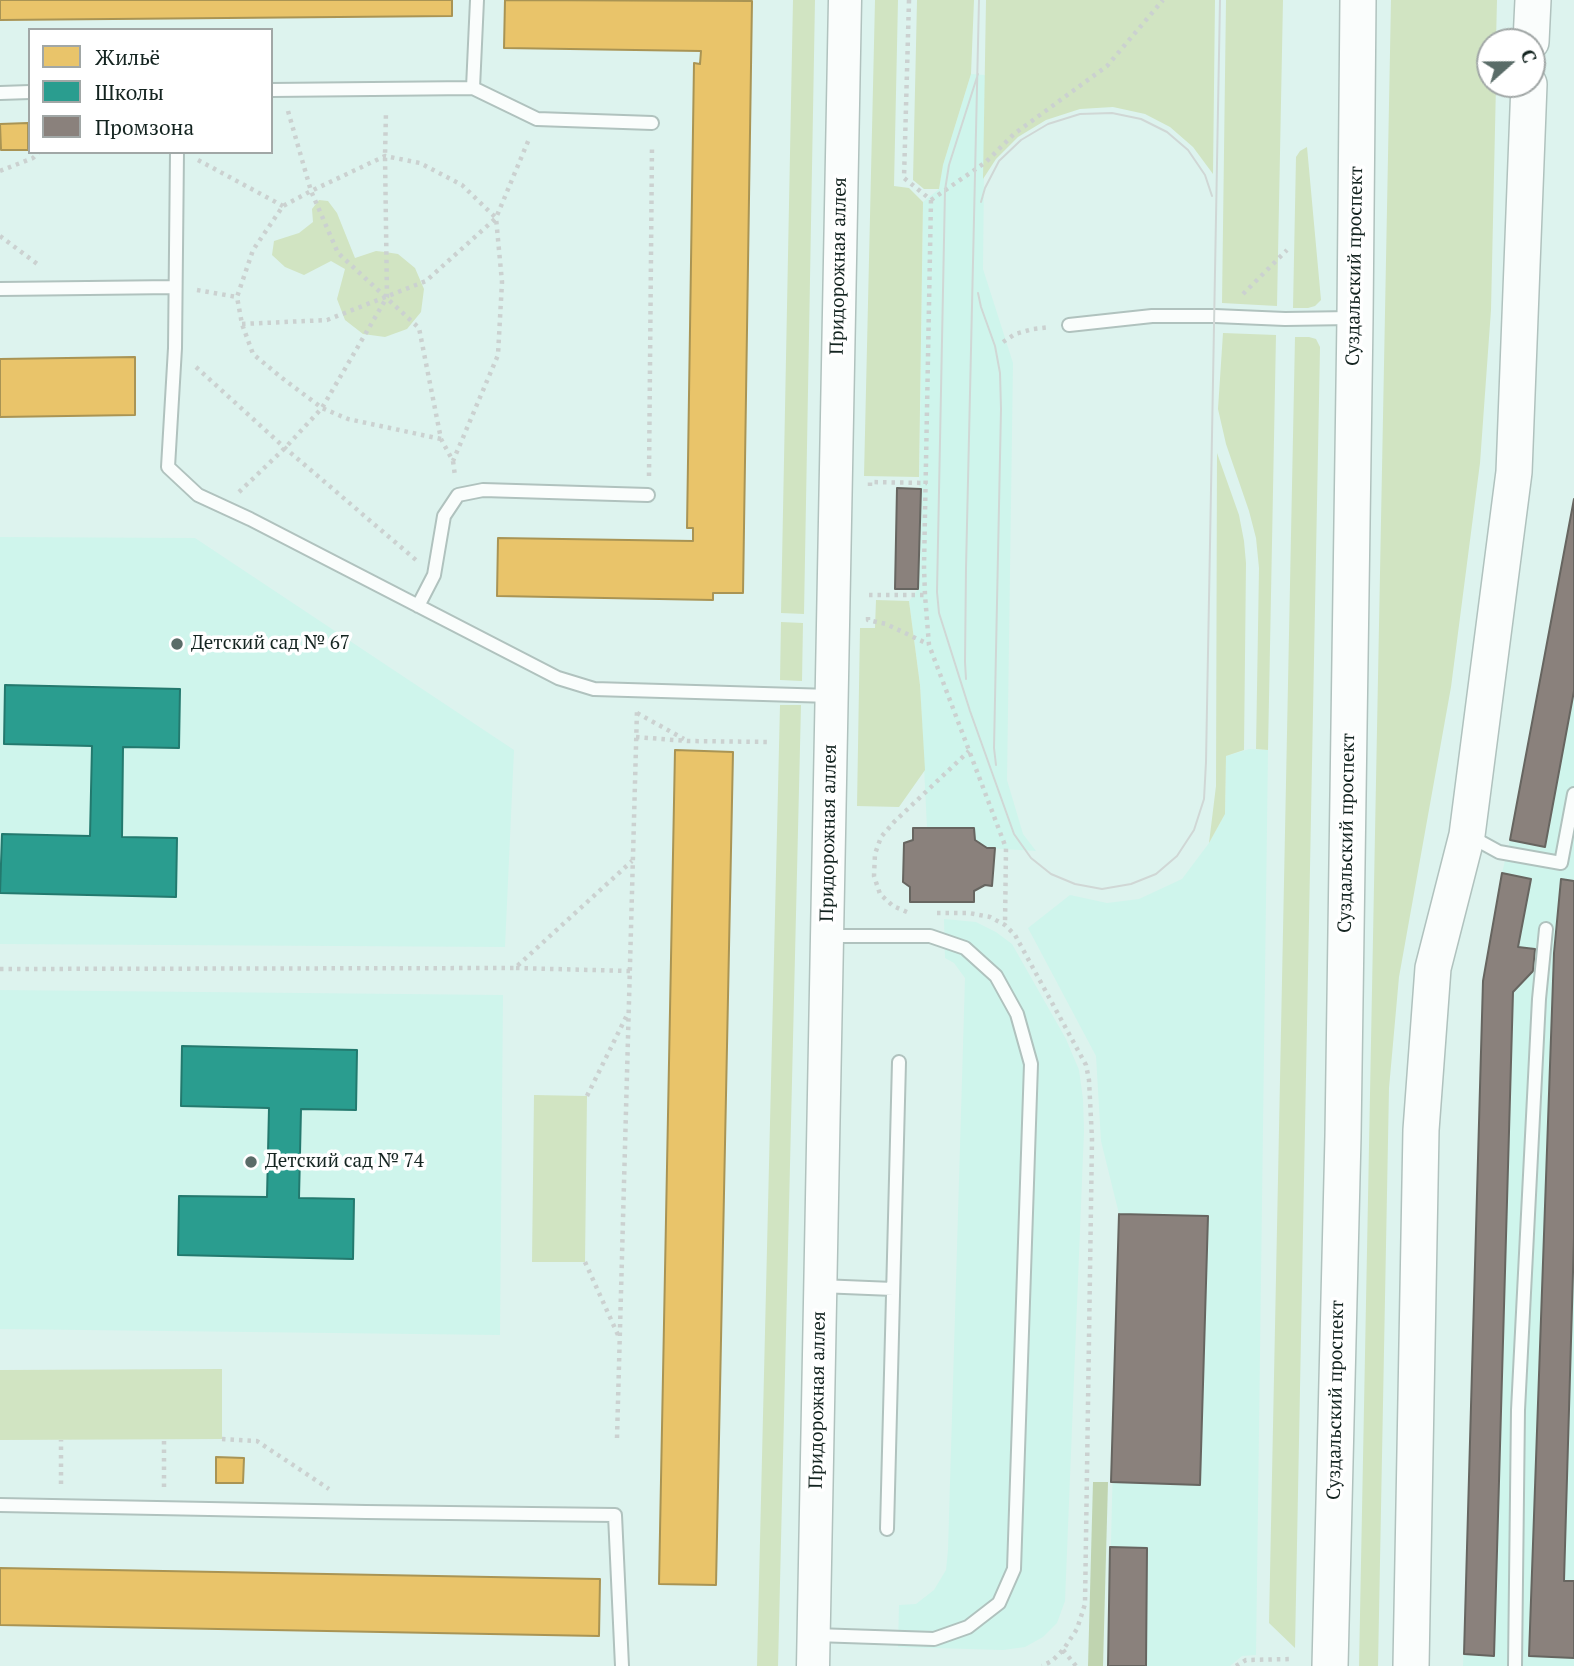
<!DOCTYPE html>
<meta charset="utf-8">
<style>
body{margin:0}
#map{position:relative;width:1574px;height:1666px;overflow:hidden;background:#ddf3ee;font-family:"PT Serif",serif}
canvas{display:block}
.legend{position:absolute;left:28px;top:28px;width:245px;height:126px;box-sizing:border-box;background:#fff;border:2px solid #a1a7a6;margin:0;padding:9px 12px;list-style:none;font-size:21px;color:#142420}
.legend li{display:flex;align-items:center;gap:14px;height:35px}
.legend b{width:35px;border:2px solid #a1a7a6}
.north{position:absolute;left:1476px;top:28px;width:70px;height:70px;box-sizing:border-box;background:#fff;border:2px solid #a1a7a6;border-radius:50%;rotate:69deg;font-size:19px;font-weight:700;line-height:28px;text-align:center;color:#142420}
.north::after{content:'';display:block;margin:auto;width:24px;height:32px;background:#5a6c68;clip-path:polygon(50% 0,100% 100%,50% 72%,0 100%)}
</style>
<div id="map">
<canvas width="1574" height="1666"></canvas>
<ul class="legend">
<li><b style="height:19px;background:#e9c46a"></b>Жильё</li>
<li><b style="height:19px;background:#2a9d8f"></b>Школы</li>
<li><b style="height:19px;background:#8a817c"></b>Промзона</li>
</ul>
<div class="north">С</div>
</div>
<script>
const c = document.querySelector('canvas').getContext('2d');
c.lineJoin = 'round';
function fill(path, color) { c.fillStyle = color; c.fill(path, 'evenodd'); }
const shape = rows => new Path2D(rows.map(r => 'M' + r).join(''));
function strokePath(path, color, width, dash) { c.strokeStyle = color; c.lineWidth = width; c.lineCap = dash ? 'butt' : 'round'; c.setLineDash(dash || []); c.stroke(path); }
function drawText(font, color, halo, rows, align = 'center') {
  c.font = font + ' "PT Serif",serif'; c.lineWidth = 7; c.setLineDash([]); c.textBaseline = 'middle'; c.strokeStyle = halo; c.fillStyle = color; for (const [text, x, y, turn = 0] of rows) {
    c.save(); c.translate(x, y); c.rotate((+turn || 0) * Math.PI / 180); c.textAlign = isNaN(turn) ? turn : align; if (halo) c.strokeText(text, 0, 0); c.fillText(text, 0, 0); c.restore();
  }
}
const built = shape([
 [971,74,985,75,983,269,1013,363,1007,780,1023,834,1036,851,987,848,975,840,974,828,927,828,920,685,909,601,918,589,923,202,939,189,943,165],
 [1574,499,1574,1666,1463,1666,1483,981,1502,873,1510,840],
 [0,537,195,538,514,750,505,947,0,944],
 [1249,749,1268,750,1256,1655,1242,1656,1230,1666,1108,1666,1119,1214,1101,1141,1096,1056,1028,928,1070,895,1107,903,1139,899,1182,879,1209,843,1225,814,1226,756],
 [944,919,976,922,996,932,1012,944,1066,1039,1079,1070,1083,1099,1084,1131,1065,1601,1057,1623,1043,1637,1025,1647,1003,1650,898,1647,899,1605,916,1604,934,1590,946,1570,948,1550,965,978,954,963,945,958],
 [0,990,503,995,500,1335,0,1329]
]);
const green = shape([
 [793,0,815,0,804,614,781,613],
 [875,0,898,0,894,186,909,188,923,202,919,477,864,476],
 [917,0,974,0,971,74,943,165,939,189,924,189,913,180],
 [986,0,1215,0,1213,174,1193,147,1170,127,1145,114,1113,107,1080,109,1046,120,1018,137,996,159,983,179],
 [1226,0,1283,0,1277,306,1222,303],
 [1391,0,1497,0,1496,42,1490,42,1490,84,1496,84,1491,310,1480,463,1451,687,1399,977,1389,1088,1378,1666,1359,1666],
 [1307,147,1321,300,1315,306,1308,308,1293,308,1296,157,1300,151],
 [319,200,328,201,337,213,355,258,376,251,385,252,398,254,415,268,424,289,421,312,407,329,385,337,363,334,345,320,337,299,345,269,331,261,304,275,285,267,272,255,274,241,299,233,313,222,312,209],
 [1223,333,1276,335,1268,750,1256,749,1259,568,1256,538,1249,511,1226,444,1218,409],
 [1295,337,1309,337,1316,339,1320,347,1295,1648,1269,1623],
 [1217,453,1239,515,1244,541,1246,563,1244,750,1226,756,1225,814,1209,843,1216,786],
 [876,600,909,601,920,685,925,770,899,807,857,806,860,628,875,628],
 [781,622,803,623,802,681,780,680],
 [780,705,801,705,778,1666,757,1666],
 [534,1095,587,1096,585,1262,532,1262],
 [222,1369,222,1439,0,1440,0,1370]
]);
const forest = shape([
 [1093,1482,1108,1482,1103,1666,1088,1666]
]);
const homes = shape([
 [0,0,452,0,452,16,0,20,0,0],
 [505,0,752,1,743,593,713,593,713,600,497,596,498,538,693,541,693,528,687,528,694,63,700,64,701,51,504,48,505,0],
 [28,123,28,150,1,150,0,124,28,123],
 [135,357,135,415,0,417,0,359,135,357],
 [675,750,733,752,716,1585,659,1584,675,750],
 [216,1457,244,1458,243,1483,216,1483,216,1457],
 [0,1568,600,1579,599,1636,0,1625,0,1568]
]);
const schools = shape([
 [5,685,180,689,179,748,123,747,122,837,177,838,176,897,0,893,2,834,90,836,92,746,4,744,5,685],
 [182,1046,357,1050,356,1110,301,1109,299,1198,354,1199,353,1259,178,1255,179,1196,267,1197,269,1108,181,1106,182,1046]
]);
const industry = shape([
 [897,488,921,489,918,589,895,589,897,488],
 [1574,499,1574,691,1545,847,1510,840,1574,499],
 [913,828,974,828,975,840,987,848,995,848,992,886,985,885,974,891,974,902,910,902,910,887,903,882,904,843,913,840,913,828],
 [1502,873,1531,879,1518,947,1535,949,1533,971,1513,992,1494,1656,1464,1654,1483,981,1502,873],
 [1561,879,1574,881,1574,1238,1564,1581,1574,1581,1574,1658,1529,1656,1554,953,1561,879],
 [1119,1214,1208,1216,1200,1485,1111,1482,1119,1214],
 [1110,1547,1147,1548,1146,1666,1108,1666,1110,1547]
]);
const path = shape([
 [909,0,904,178,931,200],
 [288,111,311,191,338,253,419,328,441,439,453,461,455,476],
 [198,160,283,206],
 [0,171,33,158,39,152],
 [931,200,924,567,925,595,929,645,1006,848,1005,925],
 [931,200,986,162,1014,134,1107,66,1163,0],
 [0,236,40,266],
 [197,290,237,297],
 [1243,294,1287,250],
 [242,324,327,320,426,281,496,218,529,139],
 [1003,342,1015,334,1033,329,1050,327],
 [196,367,285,448,416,560],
 [441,439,348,419,322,408,282,378,253,354,242,324,237,297,253,250,283,206,311,191,385,156,420,163,462,185,496,218,502,282,498,355,453,461],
 [649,476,652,145],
 [870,486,870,482,927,483],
 [239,492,285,448,322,408,387,297,385,156,386,111],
 [869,595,925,595],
 [868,617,868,620,886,624,928,644],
 [637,713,684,739],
 [636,737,687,741,770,742],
 [907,912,893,906,880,894,874,876,875,854,881,837,894,822,969,751],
 [937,913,969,913,990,917,1005,925,1015,935,1086,1065,1089,1080,1092,1139,1085,1604,1077,1629,1063,1650,1052,1661,1042,1666],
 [516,968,630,971],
 [0,969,515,968,632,861],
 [587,1096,627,1015],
 [585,1262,618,1335],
 [617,1438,637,710],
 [222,1439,257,1441,329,1489],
 [61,1484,61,1440],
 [164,1487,164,1439],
 [1063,1650,1076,1666],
 [1236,1666,1246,1660,1292,1659]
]);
const service = shape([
 [473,88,477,0],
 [271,90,473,88,537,119,652,123],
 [0,93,30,92],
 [177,152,175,348,168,467,198,495,250,519,558,678,594,689,831,696],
 [0,289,175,287],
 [1069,325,1152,316,1215,316,1285,319,1351,318],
 [418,606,434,575,444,516,458,495,483,490,648,495],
 [1468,835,1499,852,1561,863,1574,794],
 [820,1286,893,1289],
 [0,1505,366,1512,615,1515,622,1666],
 [887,1529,899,1062],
 [815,1635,934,1639,968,1627,999,1603,1014,1569,1031,1064,1017,1014,996,976,965,948,930,936,827,936],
 [1515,1666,1518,1410,1539,999,1546,929]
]);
const tertiary = shape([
 [813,1666,845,0]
]);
const secondary = shape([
 [1531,42,1533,0],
 [1330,1666,1343,1136,1355,318,1358,0],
 [1411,1666,1421,1130,1433,968,1467,835,1514,472,1529,84]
]);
const tram = shape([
 [978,74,949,165,945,190,937,592,939,613,970,711,1014,834,1031,858,1051,874,1075,884,1102,889,1131,884,1156,874,1177,856,1194,830,1204,799,1206,762,1220,0],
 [981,202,985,188,999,161,1021,140,1048,124,1080,114,1112,113,1141,119,1167,132,1188,150,1205,175,1212,196],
 [978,293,981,307,995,346,1000,373,1001,409,994,748,996,765],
 [966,679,965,662,966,568,979,0]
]);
const markers = [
 [177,644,7,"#5a6c68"],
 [251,1162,7,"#5a6c68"]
];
const streetNames = [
 ["Придорожная аллея",839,266,-89],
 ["Суздальский проспект",1355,266,-89],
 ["Придорожная аллея",829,833,-89],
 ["Суздальский проспект",1347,833,-89],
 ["Придорожная аллея",818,1400,-89],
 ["Суздальский проспект",1336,1400,-89]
];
const poiNames = [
 ["Детский сад № 67",191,644],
 ["Детский сад № 74",265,1162]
];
fill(built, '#cff5ec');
fill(green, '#d1e4c2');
fill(forest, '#c0d4b0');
fill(homes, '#e9c46a');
strokePath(homes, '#a99454', 2);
fill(schools, '#2a9d8f');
strokePath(schools, '#23796e', 2);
fill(industry, '#8a817c');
strokePath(industry, '#676560', 2);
strokePath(service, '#b0c2be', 16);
strokePath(tertiary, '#b0c2be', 35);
strokePath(secondary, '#b0c2be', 38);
strokePath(path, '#cbd1d0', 4.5, [3.5, 5]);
strokePath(service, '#fafdfc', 12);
strokePath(tertiary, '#fafdfc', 32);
strokePath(secondary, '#fafdfc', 35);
strokePath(tram, '#d0d7d5', 2);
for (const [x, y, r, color] of markers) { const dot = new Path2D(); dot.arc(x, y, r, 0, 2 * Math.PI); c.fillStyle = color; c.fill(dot); strokePath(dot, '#fff', 2.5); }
drawText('19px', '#142420', '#fff', streetNames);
drawText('19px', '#142420', '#fff', poiNames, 'left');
</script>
